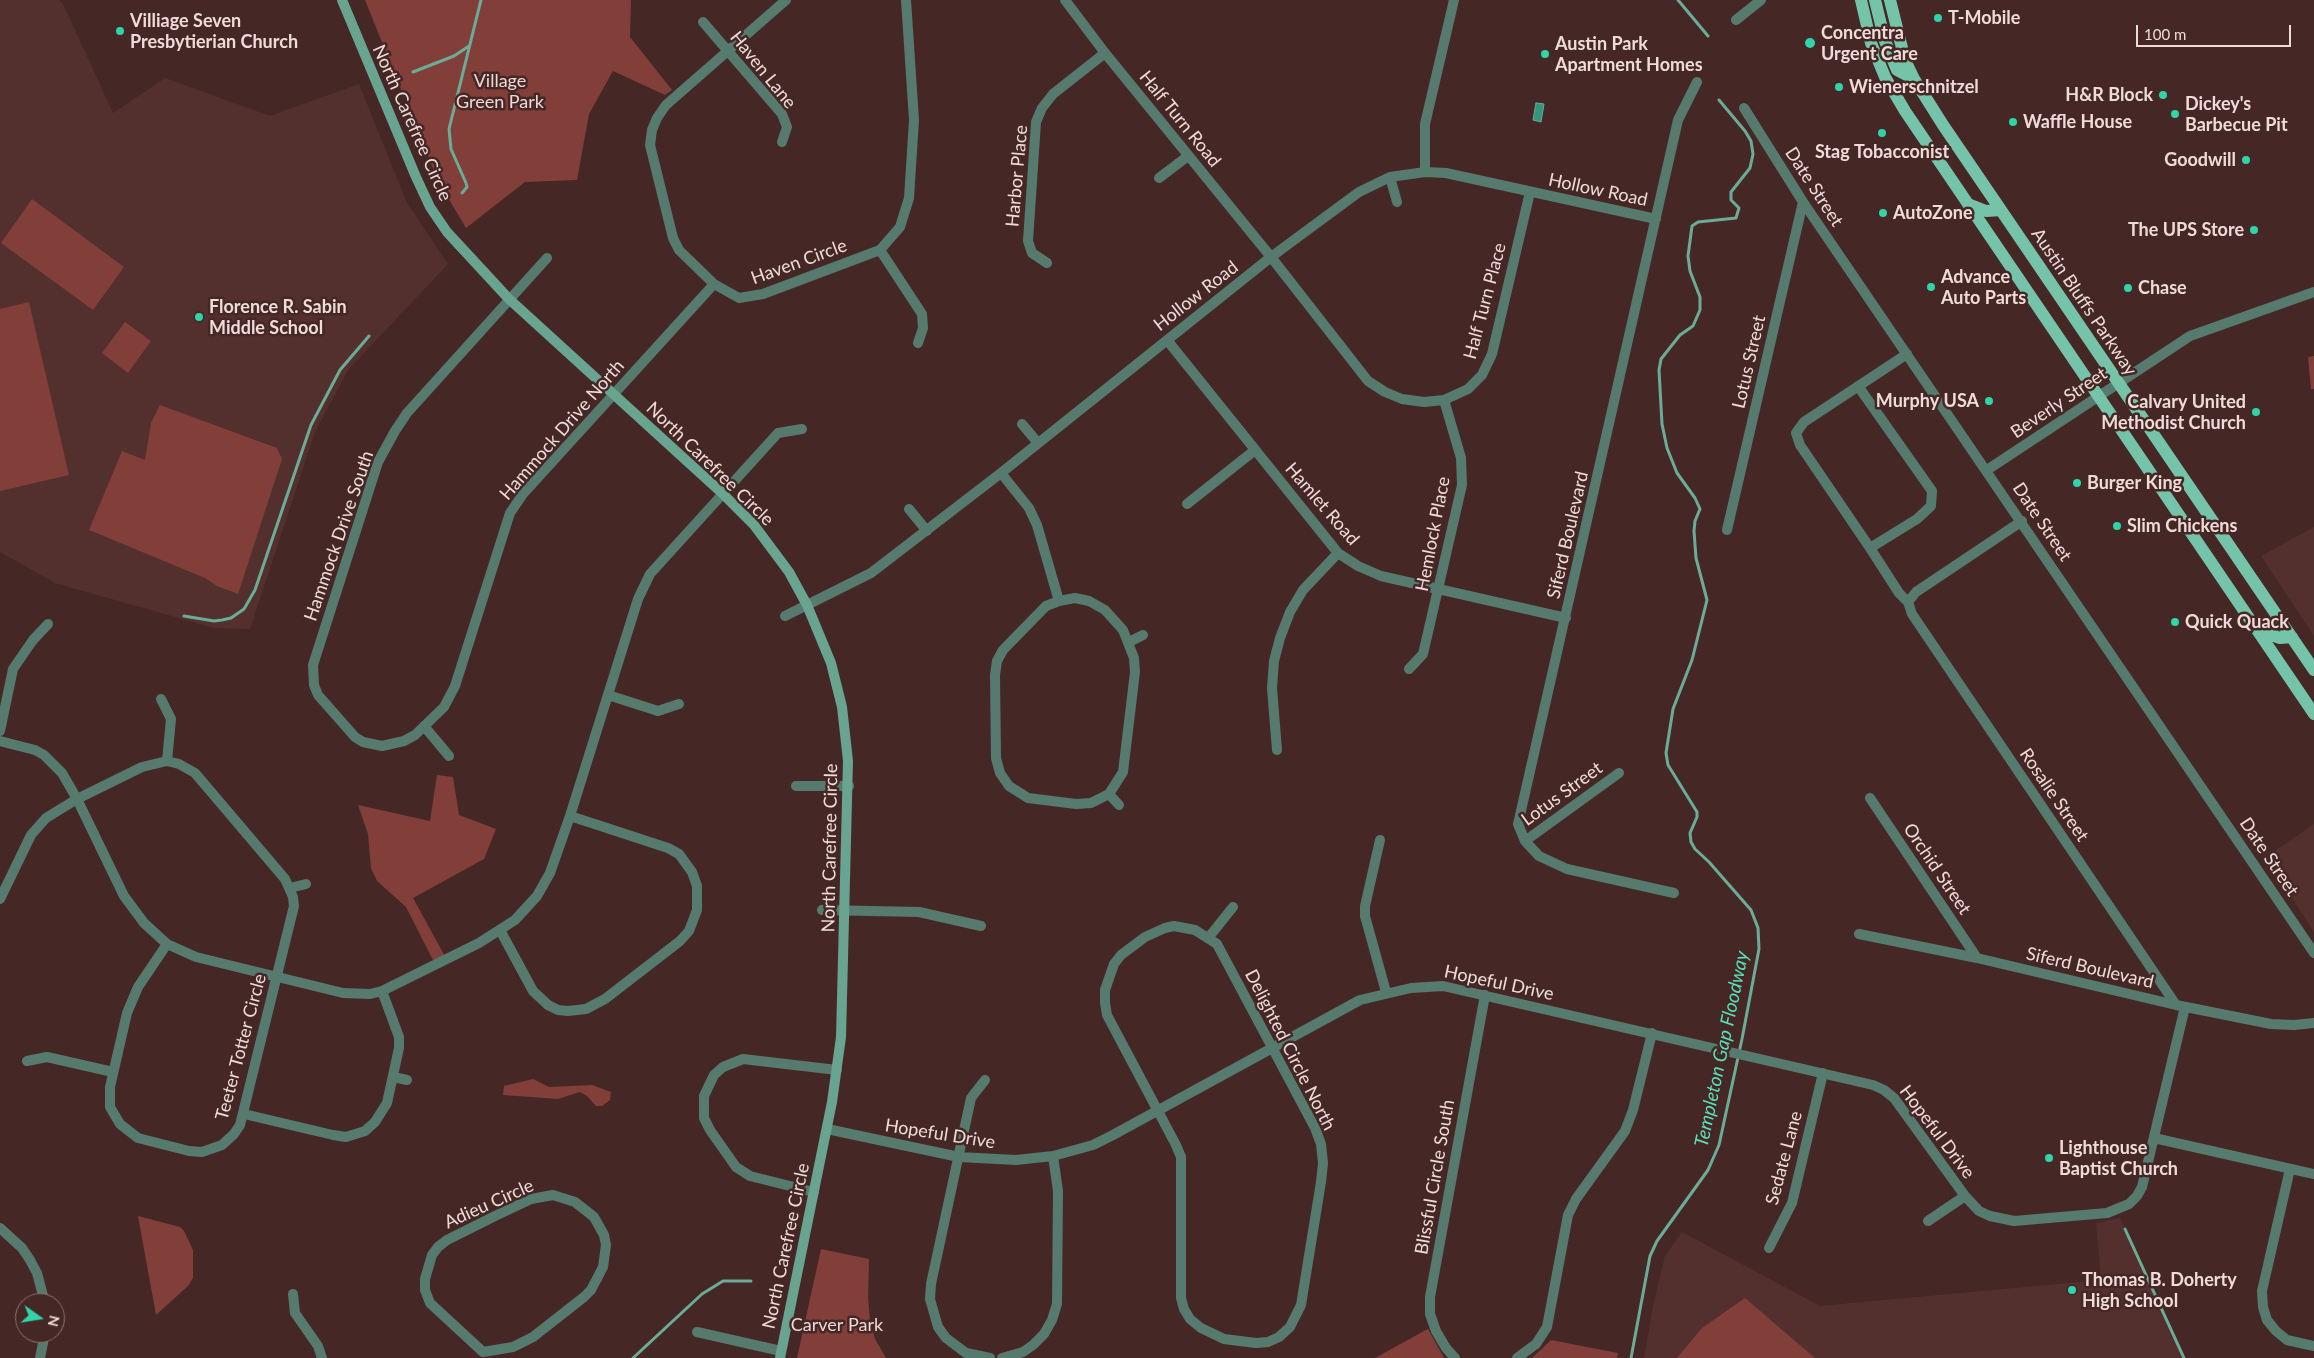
<!DOCTYPE html>
<style>
body{margin:0}
#map{position:relative;width:2314px;height:1358px;overflow:hidden;background:#452826;font-family:Lato,sans-serif}
canvas{display:block}
.north{position:absolute;left:15px;top:1293px;width:50px;height:50px;box-sizing:border-box;background:#452826;border:1px solid #89706e;border-radius:50%;rotate:103deg;font-size:14px;font-weight:700;line-height:20px;text-align:center;color:#efdcd9}
.north::after{content:'';display:block;margin:auto;width:18px;height:22px;background:#2fd4aa;clip-path:polygon(50% 0,100% 100%,50% 72%,0 100%)}
.scale{position:absolute;left:2136px;top:25px;width:155px;height:22px;box-sizing:border-box;border:2px solid #efdcd9;border-top:0;padding-left:6px;font-size:15px;line-height:18px;white-space:nowrap;color:#efdcd9;-webkit-text-stroke:4px #452826;paint-order:stroke}
</style>
<div id="map">
<canvas width="2314" height="1358"></canvas>
<div class="north">N</div>
<div class="scale">100 m</div>
</div>
<script>
const c = document.querySelector('canvas').getContext('2d');
c.lineJoin = 'round';
function fill(path, color) { c.fillStyle = color; c.fill(path, 'evenodd'); }
const shape = rows => new Path2D(rows.map(r => 'M' + r).join(''));
function strokePath(path, color, width, dash) { c.strokeStyle = color; c.lineWidth = width; c.lineCap = dash ? 'butt' : 'round'; c.setLineDash(dash || []); c.stroke(path); }
function drawText(font, color, halo, rows, align = 'center') {
  c.font = font + ' Lato,sans-serif'; c.lineWidth = 5; c.setLineDash([]); c.textBaseline = 'middle'; c.strokeStyle = halo; c.fillStyle = color; for (const [text, x, y, turn = 0] of rows) {
    c.save(); c.translate(x, y); c.rotate((+turn || 0) * Math.PI / 180); c.textAlign = isNaN(turn) ? turn : align; if (halo) c.strokeText(text, 0, 0); c.fillText(text, 0, 0); c.restore();
  }
}
const built = shape([
 [0,0,59,0,63,4,113,113,165,78,270,116,359,84,407,203,448,264,348,370,315,432,250,629,214,628,55,583,0,552],
 [2314,527,2314,636,2261,556],
 [2314,824,2314,932,2266,857],
 [2120,1218,2186,1358,1644,1358,1654,1301,1665,1256,1682,1232,1820,1306,2101,1280,2096,1223]
]);
const green = shape([
 [365,0,631,0,630,37,672,90,665,95,613,71,589,114,577,180,525,182,466,228,438,181],
 [32,199,124,267,93,310,1,243],
 [29,302,69,475,0,491,0,309],
 [125,322,151,341,128,373,102,353],
 [2314,356,2314,389,2311,389,2308,357],
 [160,405,277,448,282,459,238,594,217,586,205,578,89,530,122,451,145,460,151,423],
 [437,775,453,777,459,815,496,829,484,859,413,898,447,960,436,966,406,907,377,881,371,868,368,834,358,805,430,821],
 [533,1079,549,1087,592,1085,611,1092,610,1100,602,1106,596,1106,587,1096,580,1092,558,1099,503,1095,504,1086],
 [138,1216,180,1227,184,1231,193,1250,193,1278,188,1286,156,1315],
 [821,1249,869,1259,868,1298,870,1320,875,1339,886,1358,797,1358],
 [1745,1298,1815,1358,1677,1358,1702,1328],
 [1428,1329,1444,1358,1375,1358,1424,1331],
 [1551,1340,1618,1353,1617,1358,1532,1358]
]);
const water = shape([
 [1536,103,1544,104,1541,122,1533,120,1536,103]
]);
const stream = shape([
 [1678,0,1708,36],
 [413,72,454,56,469,46],
 [462,193,467,187,466,183,451,149,449,129,481,0],
 [184,616,214,621,222,620,231,618,244,609,255,590,311,425,340,370,369,336],
 [2125,1229,2184,1358],
 [633,1358,702,1294,723,1281,751,1281],
 [1631,1358,1650,1256,1657,1241,1708,1170,1719,1145,1742,1039,1759,949,1758,928,1751,910,1709,862,1695,849,1691,842,1690,833,1697,817,1697,812,1668,765,1666,753,1673,709,1692,660,1707,600,1696,558,1694,531,1695,521,1700,509,1695,498,1677,473,1667,448,1662,424,1659,370,1661,359,1680,335,1693,326,1700,310,1700,297,1690,271,1688,256,1692,226,1698,222,1736,218,1739,208,1731,200,1731,192,1750,168,1753,154,1751,141,1745,131,1719,100]
]);
const street = shape([
 [786,0,666,105,657,118,652,130,650,145,673,238,679,250,714,284,739,298,763,294,880,250,900,227,909,198,914,120,906,0],
 [1065,0,1105,53,1271,257,1368,381,1385,392,1402,399,1424,402,1444,400,1468,389,1482,375,1492,354,1530,192],
 [1736,20,1761,0],
 [703,22,782,114,787,127,782,142],
 [1744,108,1803,202,2314,953],
 [1425,172,1425,124,1454,0],
 [1390,177,1397,202],
 [1159,178,1188,156],
 [880,250,922,314,923,328,918,343],
 [547,258,407,413,395,431,378,462,313,665,314,685,318,695,355,737,363,742,382,746,404,741,415,735,444,707,455,686,510,513,523,494,714,284],
 [1047,263,1032,253,1028,241,1036,122,1042,108,1053,94,1105,53],
 [1167,340,1338,553,1358,566,1381,576,1566,618],
 [1858,386,1932,491,1931,506,1917,519,1870,548,1899,593,1908,602,1912,614,2176,1005],
 [1022,424,1038,443],
 [1987,470,2190,336,2314,292],
 [1001,473,1029,508,1037,525,1059,601],
 [1187,504,1255,450],
 [909,509,927,531],
 [1727,530,1803,202],
 [1870,548,1800,445,1796,433,1804,422,1907,354],
 [1075,598,1089,601,1105,610,1123,630,1134,658,1135,672,1123,772,1109,794,1091,803,1076,804,1028,798,1009,786,1000,773,996,758,995,675,997,661,1003,650,1046,606,1059,601,1075,598],
 [1908,602,1916,592,2022,521],
 [785,616,871,573,1001,473,1271,257,1359,192,1390,177,1425,172,1446,173,1656,219],
 [1129,642,1143,635],
 [1409,669,1423,654,1462,485,1461,458,1444,400],
 [608,695,658,711,679,704],
 [424,726,449,756],
 [0,731,13,669,33,640,48,624],
 [0,741,35,750,44,755,62,773,77,799,124,896,144,923,167,944,196,957,343,993,370,994,382,991,479,943,515,920,537,896,550,873,570,816,638,599,650,574,778,433,802,429],
 [1277,750,1272,688,1274,661,1280,638,1290,612,1303,590,1338,553],
 [167,761,179,764,195,773,285,879,293,897,294,906,240,1125,234,1134,222,1145,202,1152,189,1151,138,1138,120,1124,110,1107,110,1087,127,1013,138,987,167,944],
 [796,786,849,786],
 [1109,794,1119,805],
 [1870,798,1977,958],
 [1380,840,1365,906,1365,916,1386,992],
 [1525,841,1619,773],
 [290,888,306,884],
 [1674,893,1567,869,1539,856,1525,841,1518,824,1678,120,1697,82],
 [0,899,31,835,46,818,77,799,142,767,167,761,171,719,161,699],
 [822,910,919,912,981,926],
 [1174,926,1195,930,1217,944,1315,1128,1321,1144,1323,1163,1321,1182,1301,1305,1290,1327,1279,1337,1268,1342,1256,1343,1224,1339,1201,1328,1190,1319,1184,1309,1181,1298,1181,1157,1176,1145,1107,1015,1105,1003,1105,990,1114,964,1121,955,1145,937,1165,928,1174,926],
 [500,930,533,991,548,1005,558,1010,568,1011,586,1009,605,999,680,941,689,931,697,910,697,886,692,872,679,854,668,848,570,816],
 [1859,934,1977,958,2176,1005,2271,1024,2294,1025,2314,1023],
 [1209,937,1233,907],
 [27,1061,47,1057,113,1072],
 [393,1077,407,1080],
 [985,1080,971,1098,931,1284,930,1299,938,1327,946,1338,966,1353,990,1358],
 [244,1114,333,1135,346,1137,365,1131,375,1122,387,1103,399,1048,399,1037,382,991],
 [827,1129,959,1157,1016,1160,1053,1156,1093,1145,1113,1135,1360,1000,1411,988,1443,986,1873,1085,1884,1090,1894,1098,1965,1196,1979,1211,1990,1216,2014,1221,2107,1213,2129,1204,2137,1196,2142,1187,2185,1007],
 [2154,1138,2314,1174],
 [2290,1169,2262,1291,2263,1307,2267,1320,2276,1331,2287,1340,2314,1346],
 [814,1192,750,1176,736,1167,710,1130,704,1118,704,1096,714,1075,723,1067,743,1059,837,1070],
 [553,1195,575,1202,594,1217,604,1235,606,1245,603,1267,591,1290,584,1297,533,1337,513,1347,483,1352,430,1303,425,1290,425,1279,432,1255,438,1247,447,1240,495,1216,531,1199,553,1195],
 [1928,1221,1965,1196],
 [0,1228,22,1248,30,1260,37,1273,45,1303],
 [1769,1248,1792,1203,1823,1073],
 [293,1294,295,1313,318,1346,322,1358],
 [697,1332,781,1351],
 [40,1358,45,1333],
 [1002,1358,1023,1352,1033,1345,1044,1334,1052,1320,1057,1304,1058,1191,1053,1156],
 [1455,1358,1446,1348,1436,1331,1430,1314,1430,1297,1485,995],
 [1517,1358,1536,1344,1547,1327,1568,1215,1576,1199,1625,1131,1633,1110,1652,1033]
]);
const secondary = shape([
 [342,0,416,177,430,207,447,232,509,299,722,493,754,525,789,572,807,605,831,663,842,707,848,761,841,1037,832,1102,780,1358]
]);
const primary = shape([
 [1861,0,1871,43,1885,77,1905,111,2314,714],
 [1875,0,1885,41,1897,70,1914,79],
 [1890,0,1905,60,1914,79,1943,125,2314,670],
 [1968,204,1986,211,2001,210],
 [2257,630,2280,638,2292,637]
]);
const markers = [
 [1938,18,5,"#2fd4aa"],
 [120,31,5,"#2fd4aa"],
 [1810,43,6,"#2fd4aa"],
 [1545,54,5,"#2fd4aa"],
 [1839,87,5,"#2fd4aa"],
 [2163,95,5,"#2fd4aa"],
 [2175,114,5,"#2fd4aa"],
 [2013,122,5,"#2fd4aa"],
 [1882,133,5,"#2fd4aa"],
 [2246,160,5,"#2fd4aa"],
 [1883,213,5,"#2fd4aa"],
 [2254,230,5,"#2fd4aa"],
 [1931,287,5,"#2fd4aa"],
 [2128,288,5,"#2fd4aa"],
 [199,317,5,"#2fd4aa"],
 [1989,401,5,"#2fd4aa"],
 [2256,412,5,"#2fd4aa"],
 [2077,483,5,"#2fd4aa"],
 [2117,526,5,"#2fd4aa"],
 [2175,622,5,"#2fd4aa"],
 [2049,1158,5,"#2fd4aa"],
 [2072,1290,5,"#2fd4aa"]
];
const poiNames = [
 ["T-Mobile",1948,18],
 ["Villiage Seven",130,21],
 ["Presbytierian Church",130,42],
 ["Concentra",1821,33],
 ["Urgent Care",1821,54],
 ["Austin Park",1555,44],
 ["Apartment Homes",1555,65],
 ["Wienerschnitzel",1849,87],
 ["H&R Block",2153,95,"right"],
 ["Dickey's",2185,104],
 ["Barbecue Pit",2185,125],
 ["Waffle House",2023,122],
 ["Stag Tobacconist",1882,152,"center"],
 ["Goodwill",2236,160,"right"],
 ["AutoZone",1893,213],
 ["The UPS Store",2244,230,"right"],
 ["Advance",1941,277],
 ["Auto Parts",1941,298],
 ["Chase",2138,288],
 ["Florence R. Sabin",209,307],
 ["Middle School",209,328],
 ["Murphy USA",1979,401,"right"],
 ["Calvary United",2246,402,"right"],
 ["Methodist Church",2246,423,"right"],
 ["Burger King",2087,483],
 ["Slim Chickens",2127,526],
 ["Quick Quack",2185,622],
 ["Lighthouse",2059,1148],
 ["Baptist Church",2059,1169],
 ["Thomas B. Doherty",2082,1280],
 ["High School",2082,1301]
];
const streetNames = [
 ["Haven Lane",763,70,51],
 ["Half Turn Road",1180,119,51],
 ["North Carefree Circle",412,123,66],
 ["Harbor Place",1017,176,-85],
 ["Date Street",1814,187,57],
 ["Hollow Road",1598,190,12],
 ["Haven Circle",799,262,-20],
 ["Hollow Road",1196,296,-38],
 ["Half Turn Place",1485,301,-75],
 ["Austin Bluffs Parkway",2084,302,56],
 ["Lotus Street",1749,362,-77],
 ["Beverly Street",2059,403,-34],
 ["Hammock Drive North",562,430,-49],
 ["North Carefree Circle",710,464,44],
 ["Hamlet Road",1322,504,49],
 ["Date Street",2042,522,56],
 ["Hemlock Place",1433,534,-79],
 ["Siferd Boulevard",1568,535,-77],
 ["Hammock Drive South",339,536,-71],
 ["Lotus Street",1562,794,-36],
 ["Rosalie Street",2054,795,56],
 ["North Carefree Circle",830,848,-89],
 ["Date Street",2269,857,56],
 ["Orchid Street",1937,869,56],
 ["Siferd Boulevard",2090,968,13],
 ["Hopeful Drive",1499,983,12],
 ["Teeter Totter Circle",241,1047,-75],
 ["Delighted Circle North",1290,1050,63],
 ["Hopeful Drive",1937,1132,53],
 ["Hopeful Drive",940,1134,9],
 ["Sedate Lane",1784,1158,-75],
 ["Blissful Circle South",1435,1177,-80],
 ["Adieu Circle",489,1204,-24],
 ["North Carefree Circle",786,1246,-78]
];
const parkNames = [
 ["Village",500,81],
 ["Green Park",500,102],
 ["Carver Park",837,1325]
];
const waterNames = [
 ["Templeton Gap Floodway",1722,1049,-78]
];
fill(built, '#53302d');
fill(green, '#823e39');
fill(water, '#31977b');
strokePath(water, '#6aac97', 1);
strokePath(stream, '#6aac97', 3);
strokePath(street, '#567b6e', 10);
strokePath(secondary, '#68a48f', 10);
strokePath(primary, '#75c4a9', 12);
for (const [x, y, r, color] of markers) { const dot = new Path2D(); dot.arc(x, y, r, 0, 2 * Math.PI); c.fillStyle = color; c.fill(dot); strokePath(dot, '#452826', 2); }
drawText('bold 18px', '#efdcd9', '#452826', poiNames, 'left');
drawText('18px', '#efdcd9', '#452826', streetNames);
drawText('18px', '#efd7d4', '#452826', parkNames);
drawText('italic 19px', '#57e1b8', '#452826', waterNames);
</script>
